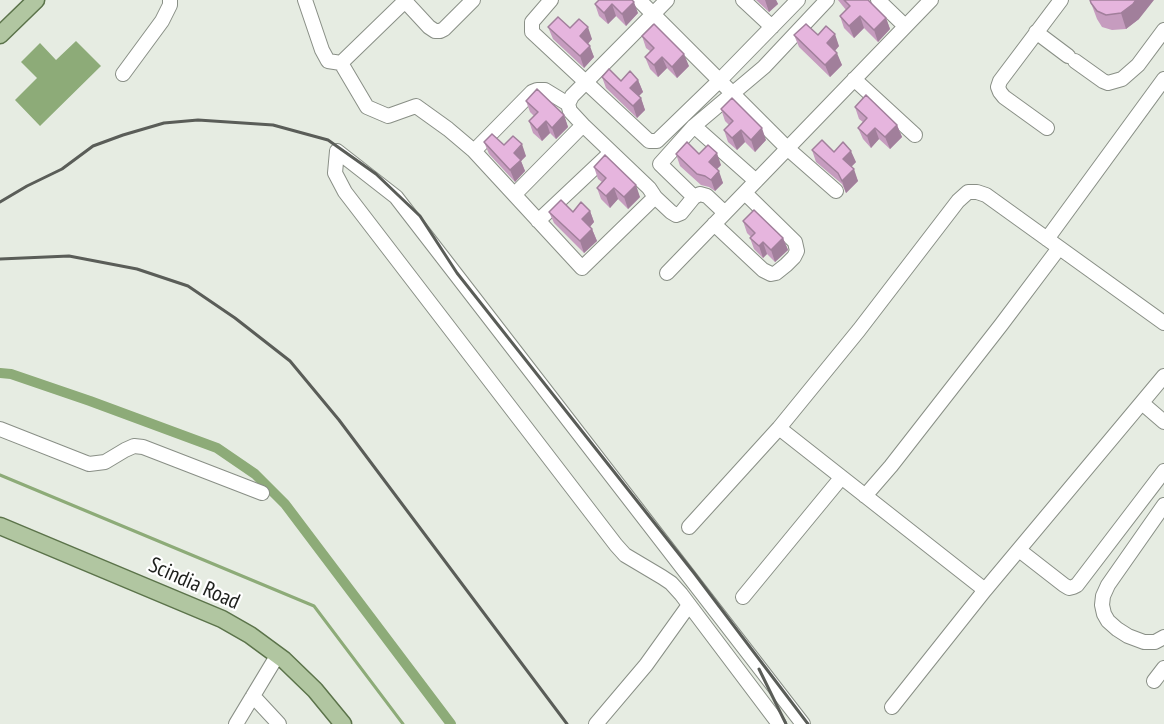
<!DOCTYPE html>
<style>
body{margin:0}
canvas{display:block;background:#e6ece2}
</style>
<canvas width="1164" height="724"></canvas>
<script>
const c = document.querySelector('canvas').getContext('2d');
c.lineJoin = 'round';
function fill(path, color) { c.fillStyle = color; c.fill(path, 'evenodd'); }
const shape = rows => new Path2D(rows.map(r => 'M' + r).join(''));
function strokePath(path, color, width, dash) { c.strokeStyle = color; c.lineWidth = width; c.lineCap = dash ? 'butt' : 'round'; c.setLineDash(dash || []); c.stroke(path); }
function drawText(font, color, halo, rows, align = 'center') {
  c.font = font + ' "PT Sans Narrow",sans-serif'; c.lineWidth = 4.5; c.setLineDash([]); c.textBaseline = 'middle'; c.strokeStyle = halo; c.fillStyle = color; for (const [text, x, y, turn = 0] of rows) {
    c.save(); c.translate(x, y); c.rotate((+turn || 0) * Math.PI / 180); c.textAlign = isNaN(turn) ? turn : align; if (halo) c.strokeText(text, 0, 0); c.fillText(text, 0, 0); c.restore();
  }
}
const water = shape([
 [76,41,101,66,40,126,15,100,37,78,21,62,40,43,56,60]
]);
const stream = shape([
 [0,475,314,606,403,724]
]);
const canal = shape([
 [0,373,11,374,90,401,217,448,255,474,285,504,451,724]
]);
const minor = shape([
 [305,0,322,50,328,61,341,63,406,0],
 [404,0,429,27,435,31,440,31,444,29,473,0],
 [551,0,532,22,532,32,649,141,657,141,720,80,798,0],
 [639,0,787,148,836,191],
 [667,0,572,96,568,104,570,111,583,125,649,188,655,197,671,212,676,215,681,213,694,197,700,194,707,196,725,213],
 [743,0,772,27],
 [878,0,905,26],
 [1036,32,1068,56],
 [1075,61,1103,81,1108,83,1122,79,1138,65,1164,30],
 [341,63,367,107,388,116,416,106,448,129,474,151],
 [123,74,162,21,170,5,170,0],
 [854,79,915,135],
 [568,104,545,90,537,90,532,92,474,151,582,268,655,197],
 [694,126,756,181],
 [1047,128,1004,97,1000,92,998,87,1000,81,1061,0],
 [515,194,583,125],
 [694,197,660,164,694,126,764,67,827,0],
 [538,221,607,156],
 [714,224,763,270,771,274,776,273,786,265,794,257,797,251,795,242,745,193],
 [1047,239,1164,79],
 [667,273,931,0],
 [1142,403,1164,422],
 [779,428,985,590],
 [0,429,89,464,105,462,125,450,134,446,143,447,262,493],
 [865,496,891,466,1001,325,1059,248],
 [1164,505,1108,585,1103,596,1102,605,1104,614,1108,621,1117,629,1128,636,1144,642,1155,642,1164,637],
 [689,527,779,428,859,330,958,201,968,192,977,192,986,195,1164,323],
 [1019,550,1064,585,1069,588,1073,587,1077,585,1164,471],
 [743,597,841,478],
 [1154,681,1164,668],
 [253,696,279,724],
 [892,707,985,590,1164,376],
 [236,724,274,661],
 [596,724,646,665,689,605],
 [779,724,681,594,671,583,662,577,625,555,616,545,345,192,335,173,337,151,396,197,803,724]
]);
const major = shape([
 [0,35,36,0],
 [0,526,222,619,250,635,284,660,315,690,343,724]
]);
const rail = shape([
 [0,202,27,186,62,169,93,146,123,135,164,123,198,120,273,125,328,140,376,174,420,216,457,273,694,573,808,724],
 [0,259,69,256,137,269,188,286,235,318,290,361,339,420,567,724],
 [759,669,786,724]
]);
const wall = shape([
 [599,0,638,13,626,26,616,16,608,24,599,16,595,4],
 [756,0,776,0,778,4,769,12],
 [838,0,868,0,886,18,890,29,878,42,864,28,854,38,844,28,840,16,846,10],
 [1091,3,1139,19,1126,29,1112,30,1102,27,1097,19],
 [548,27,570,28,592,39,588,44,594,57,584,68,553,39],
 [794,35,818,35,839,46,835,51,842,65,830,77,799,47],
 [642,36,689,66,677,78,667,68,658,77,650,69,645,57,650,51,646,48],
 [602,77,621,81,638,80,643,92,638,96,641,98,645,110,637,118,606,88],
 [526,101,564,115,568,127,556,139,550,133,542,141,533,133,529,121,534,116,530,112],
 [855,107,897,125,902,137,890,149,879,139,871,148,863,139,858,128,863,122,859,119],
 [721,109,766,140,755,152,745,142,737,150,728,142,724,130,729,125,725,121],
 [484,142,504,145,526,156,521,161,525,171,515,182,489,154],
 [812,150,834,152,856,162,851,167,858,181,846,193,842,184,816,162],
 [676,154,721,165,717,169,723,183,715,191,709,187,701,185,680,166],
 [594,167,640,197,628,209,618,199,610,208,601,199,597,188,602,182,598,179],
 [590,211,594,222,590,227,592,229,597,241,584,253,554,223,549,212],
 [743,221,783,238,788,250,775,262,767,254,763,258,754,249,750,238,751,237,747,233]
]);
const shadedWall = shape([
 [765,0,776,0,778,4,769,12],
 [1136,0,1154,0,1139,19,1126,29,1121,13],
 [634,2,638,13,626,26,622,14],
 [612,4,616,16,608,24,604,13],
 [860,16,864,28,854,38,849,26],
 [886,18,890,29,878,42,874,30],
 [588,27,592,39,584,48,580,36],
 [835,34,839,46,831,55,827,43],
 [590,46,594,57,584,68,580,56],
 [837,53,842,65,830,77,825,65],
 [684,54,689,66,677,78,672,67],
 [662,57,667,68,658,77,654,65],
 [638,80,643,92,635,100,630,88],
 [641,98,645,110,637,118,633,106],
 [564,115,568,127,556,139,552,128],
 [546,121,550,133,542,141,537,130],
 [897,125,902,137,890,149,885,137],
 [762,128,766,140,755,152,751,140],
 [875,128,879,139,871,148,867,136],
 [741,130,745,142,737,150,732,138],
 [522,144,526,156,521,161,525,171,515,182,510,170,514,153],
 [851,151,856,162,847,171,843,159],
 [717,153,721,165,713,173,709,162],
 [854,169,858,181,846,193,842,181],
 [719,171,723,183,715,191,711,180],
 [636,185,640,197,628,209,624,197],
 [614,188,618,199,610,208,606,196],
 [590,211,594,222,586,231,582,219],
 [592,229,597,241,584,253,580,241],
 [783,238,788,250,775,262,771,250],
 [763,242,767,254,763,258,759,246]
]);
const building = shape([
 [599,0,632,0,634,2,622,14,612,4,604,13,595,4,599,0],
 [844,0,868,0,886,18,874,30,860,16,849,26,840,16,850,6,844,0],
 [1090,0,1136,0,1133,4,1121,13,1106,15,1097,11,1091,3,1090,0],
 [558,17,570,28,579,19,588,27,580,36,590,46,580,56,548,27,558,17],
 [654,24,684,54,672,67,662,57,654,65,645,57,654,48,642,36,654,24],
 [806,24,818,35,826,26,835,34,827,43,837,53,825,65,794,35,806,24],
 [609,69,621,81,630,71,638,80,630,88,641,98,633,106,602,77,609,69],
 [537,89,564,115,552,128,546,121,537,130,529,121,538,112,526,101,537,89],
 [866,95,897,125,885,137,875,128,867,136,858,128,867,118,855,107,866,95],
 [732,98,762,128,751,140,741,130,732,138,724,130,733,121,721,109,732,98],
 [492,134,504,145,513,136,522,144,514,153,521,160,510,170,484,142,492,134],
 [822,140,834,152,843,142,851,151,843,159,854,169,842,181,838,173,812,150,822,140],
 [687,142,699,154,708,145,717,153,709,162,719,171,711,180,705,176,697,174,676,154,687,142],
 [605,155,636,185,624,197,614,188,606,196,597,188,606,178,594,167,605,155],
 [561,200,573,212,581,202,590,211,582,219,592,229,580,241,549,212,561,200],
 [754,210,783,238,771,250,763,242,759,246,750,238,755,233,743,221,754,210]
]);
const streetNames = [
 ["Scindia Road",194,584,24]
];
fill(water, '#8dab78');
strokePath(stream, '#8dab78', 3);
strokePath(canal, '#8dab78', 10);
strokePath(minor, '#898f86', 16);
strokePath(major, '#5b734a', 19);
strokePath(minor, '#fff', 14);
strokePath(major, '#b1c6a1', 16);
strokePath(rail, '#5a5d58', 3);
fill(wall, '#c69cbf');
fill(shadedWall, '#a17f9b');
fill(building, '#e6b5de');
strokePath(building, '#a17f9b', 1.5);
drawText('22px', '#1d1f1c', '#fff', streetNames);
</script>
